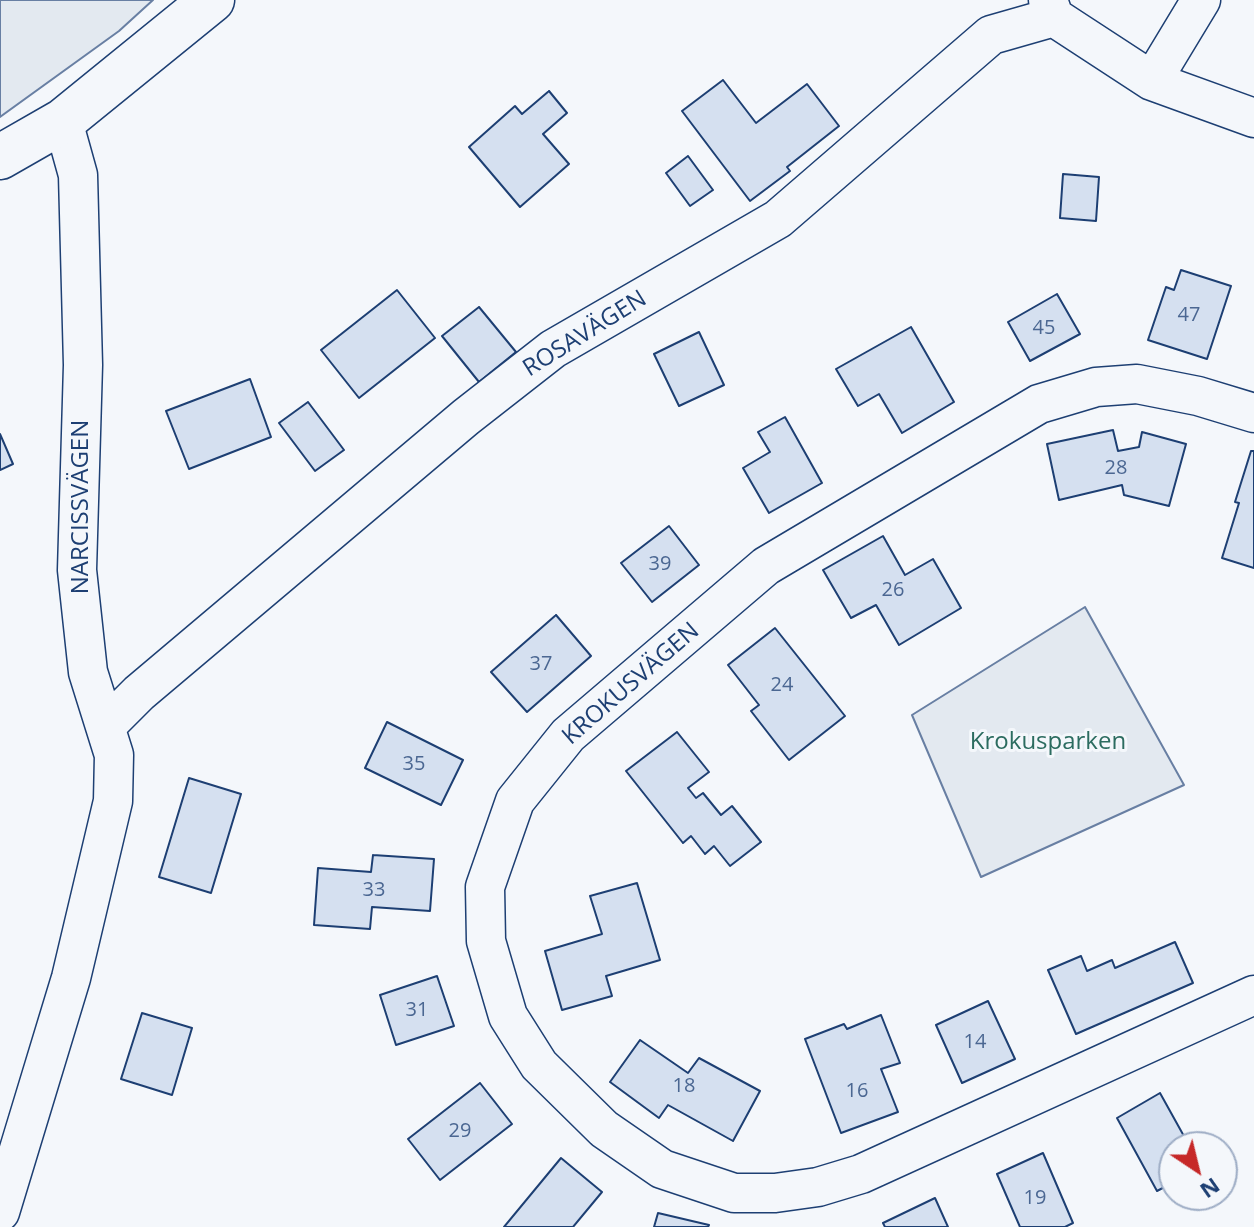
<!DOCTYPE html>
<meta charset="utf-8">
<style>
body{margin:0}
#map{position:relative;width:1254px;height:1227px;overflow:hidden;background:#f4f7fb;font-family:"Open Sans",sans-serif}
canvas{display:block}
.north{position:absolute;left:1158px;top:1131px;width:80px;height:80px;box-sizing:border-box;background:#f4f7fb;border:2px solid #9eadc5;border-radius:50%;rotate:145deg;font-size:22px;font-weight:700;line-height:32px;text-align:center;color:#1d3f73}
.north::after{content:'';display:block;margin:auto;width:28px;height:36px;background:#c62828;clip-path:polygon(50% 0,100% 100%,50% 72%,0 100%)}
</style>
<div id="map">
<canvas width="1254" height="1227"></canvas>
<div class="north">N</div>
</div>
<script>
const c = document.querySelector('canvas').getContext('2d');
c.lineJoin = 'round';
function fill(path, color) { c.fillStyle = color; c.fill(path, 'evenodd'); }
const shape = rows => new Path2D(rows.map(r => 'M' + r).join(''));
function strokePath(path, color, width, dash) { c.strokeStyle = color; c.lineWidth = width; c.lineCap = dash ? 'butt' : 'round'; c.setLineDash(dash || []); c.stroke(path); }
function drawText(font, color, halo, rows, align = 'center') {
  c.font = font + ' "Open Sans",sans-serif'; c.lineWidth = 6; c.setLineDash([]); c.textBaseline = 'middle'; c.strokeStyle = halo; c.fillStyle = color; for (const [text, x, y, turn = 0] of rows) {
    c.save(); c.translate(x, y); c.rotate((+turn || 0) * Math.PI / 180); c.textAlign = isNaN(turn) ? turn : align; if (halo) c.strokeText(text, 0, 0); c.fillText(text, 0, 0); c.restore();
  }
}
const green = shape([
 [0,0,153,0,119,31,0,117,0,0],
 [1085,607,1184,785,981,877,912,715,1085,607]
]);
const building = shape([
 [723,80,756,123,807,84,839,126,787,167,790,171,750,201,682,111,723,80],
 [549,91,567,113,543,134,569,164,520,207,469,147,515,106,522,114,549,91],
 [688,156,713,190,690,206,666,173,688,156],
 [1063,174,1099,177,1096,221,1060,218,1063,174],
 [1181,270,1231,286,1207,359,1148,340,1166,287,1174,290,1181,270],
 [397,290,435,338,359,398,321,350,397,290],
 [1057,294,1080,334,1030,361,1008,322,1057,294],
 [479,307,516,352,479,382,442,336,479,307],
 [911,327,954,402,902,433,879,394,858,406,836,369,911,327],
 [699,332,724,385,679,406,654,354,699,332],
 [250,379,271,437,189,469,166,411,250,379],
 [308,402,344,450,315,471,279,423,308,402],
 [785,417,822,483,769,513,743,468,770,452,758,432,785,417],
 [1113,430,1118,451,1139,447,1142,432,1186,444,1169,506,1124,495,1122,485,1059,500,1047,444,1113,430],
 [0,434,13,464,0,470,0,434],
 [1251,451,1254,451,1254,568,1222,558,1239,503,1235,502,1251,451],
 [669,526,699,565,652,602,621,563,669,526],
 [883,536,905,575,933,559,961,608,899,645,876,605,851,618,823,570,883,536],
 [556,615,591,656,527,712,491,672,556,615],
 [775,628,845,716,789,760,751,711,759,705,728,665,775,628],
 [387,722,463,760,441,805,365,768,387,722],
 [677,732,709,772,688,788,696,798,703,793,721,815,732,806,761,842,730,866,714,846,705,854,691,836,683,843,626,771,677,732],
 [189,778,241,794,211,893,159,877,189,778],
 [373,855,434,859,430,911,372,907,370,929,314,925,318,868,371,872,373,855],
 [637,883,660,960,606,976,612,996,562,1010,545,951,602,934,590,896,637,883],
 [1175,942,1193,983,1076,1034,1048,970,1081,956,1087,971,1112,960,1115,968,1175,942],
 [437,976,454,1026,396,1045,380,995,437,976],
 [988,1001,1015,1059,962,1083,936,1025,988,1001],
 [142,1013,192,1028,172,1095,121,1079,142,1013],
 [881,1015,900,1063,881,1069,898,1112,841,1133,805,1039,844,1024,847,1029,881,1015],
 [640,1040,688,1073,699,1058,760,1091,733,1141,668,1105,659,1118,610,1082,640,1040],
 [480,1083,512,1124,440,1180,408,1139,480,1083],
 [1160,1093,1190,1147,1174,1147,1174,1182,1157,1191,1117,1118,1160,1093],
 [1043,1153,1073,1223,1065,1227,1020,1227,997,1174,1043,1153],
 [561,1158,602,1192,573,1227,504,1227,561,1158],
 [935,1198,948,1227,885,1227,883,1223,935,1198],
 [658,1213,709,1225,708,1227,654,1227,658,1213]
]);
const street = shape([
 [1048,0,1054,17,1152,81,1254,118],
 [1152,81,1201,0],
 [1254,413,1198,396,1137,384,1096,387,1039,404,766,566,568,735,515,801,485,887,486,941,508,1016,539,1065,604,1129,662,1169,734,1193,775,1193,818,1187,861,1174,1254,995],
 [106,726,139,693,466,417,553,349,778,219,991,35,1054,17],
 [0,1212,71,978,113,801,114,755,88,672,77,570,83,365,78,175,63,121]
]);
const secondary = shape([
 [0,157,63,121,212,0]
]);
const numberNames = [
 ["47",1189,315],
 ["45",1044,328],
 ["28",1116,468],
 ["39",660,564],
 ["26",893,590],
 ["37",541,664],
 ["24",782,685],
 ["35",414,764],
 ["33",374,890],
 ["31",417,1010],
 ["14",975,1042],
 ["18",684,1086],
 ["16",857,1091],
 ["29",460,1131],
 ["19",1035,1198]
];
const streetNames = [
 ["ROSAVÄGEN",585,334,-32],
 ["NARCISSVÄGEN",81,507,-90],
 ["KROKUSVÄGEN",631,684,-41]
];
const parkNames = [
 ["Krokusparken",1048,742]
];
fill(green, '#e3e9f0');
strokePath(green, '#687fa3', 2);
fill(building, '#d5e0f0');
strokePath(building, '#1d3f73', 2);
strokePath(street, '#1d3f73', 41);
strokePath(secondary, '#1d3f73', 47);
strokePath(street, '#f4f7fb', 38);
strokePath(secondary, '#f4f7fb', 44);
drawText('20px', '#4b6792', null, numberNames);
drawText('24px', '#1d3f73', '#f4f7fb', streetNames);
drawText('24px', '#2c6c60', '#f4f7fb', parkNames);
</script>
